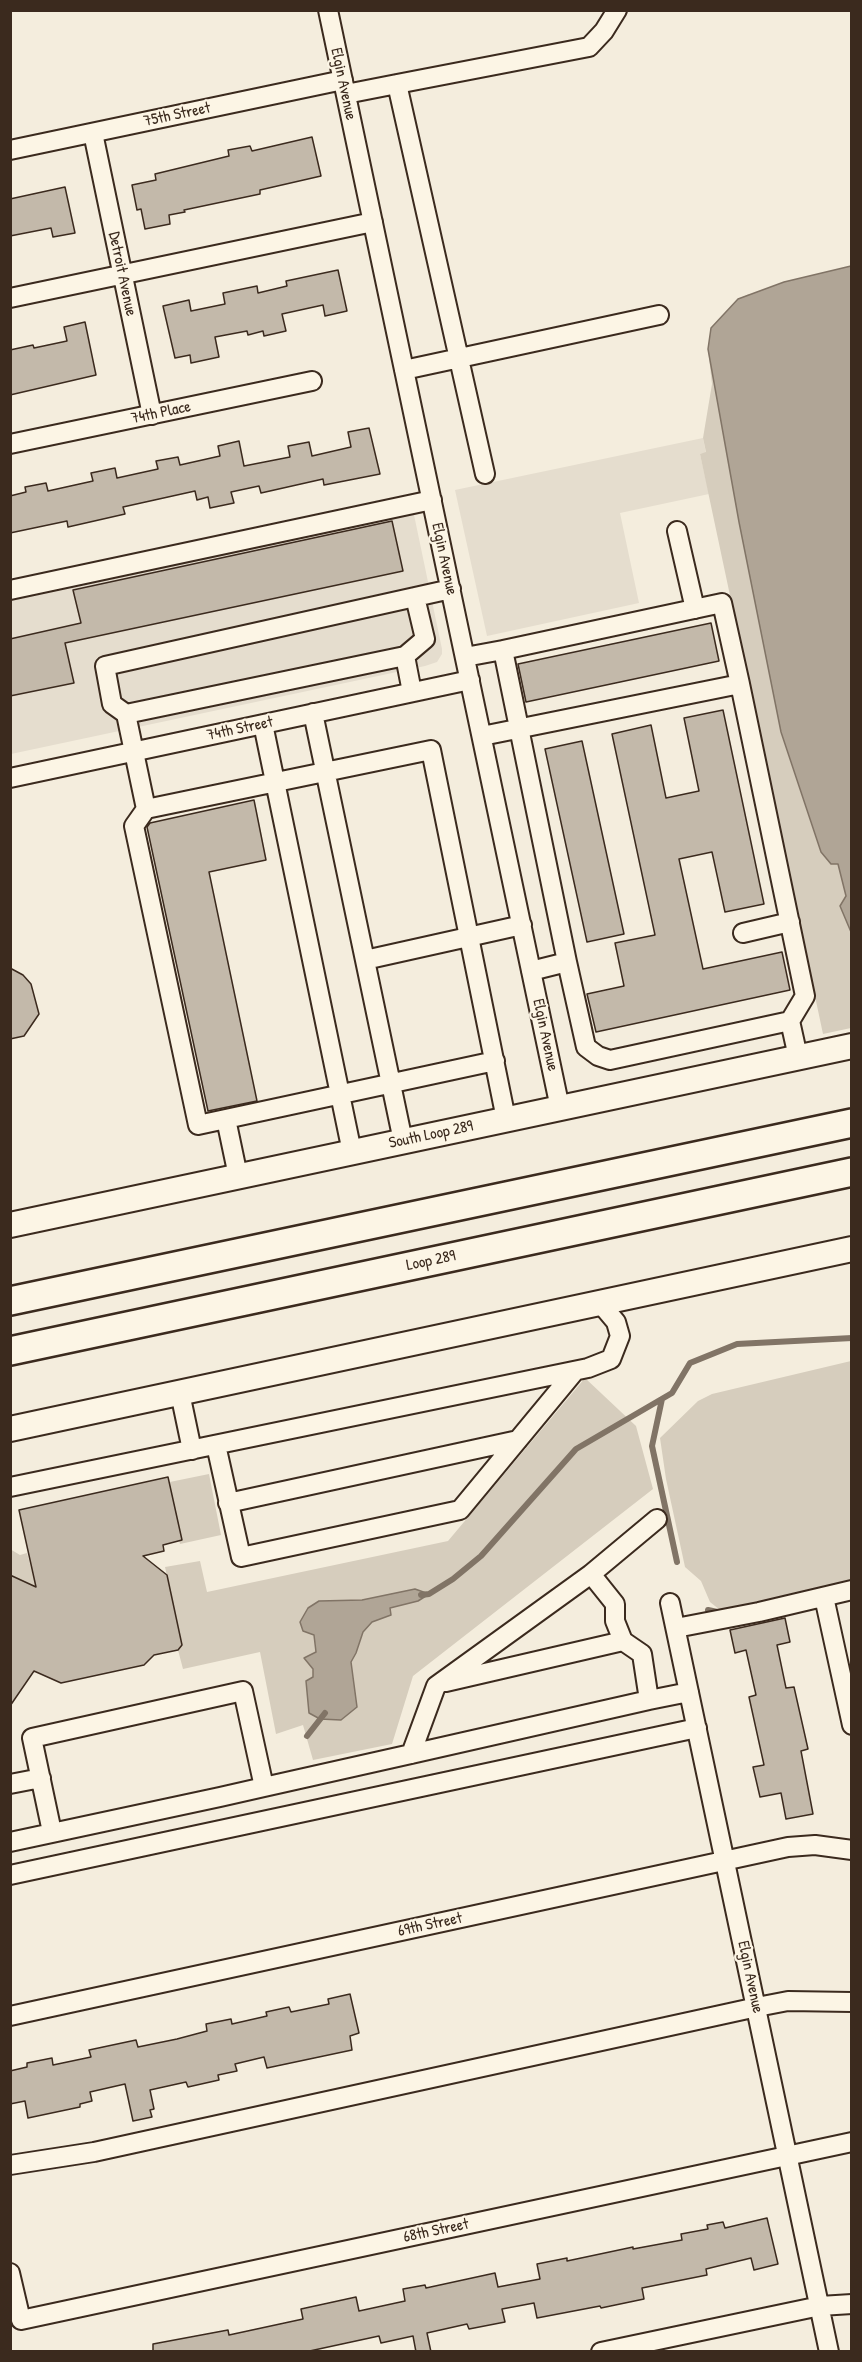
<!DOCTYPE html>
<style>
body{margin:0}
#map{position:relative;width:862px;height:2362px;overflow:hidden;background:#f4eddd;font-family:"Patrick Hand",sans-serif}
canvas{display:block}
.frame{position:absolute;inset:0;border:12px solid #3b2a1e;pointer-events:none}
</style>
<div id="map">
<canvas width="862" height="2362"></canvas>
<div class="frame"></div>
</div>
<script>
const c = document.querySelector('canvas').getContext('2d');
c.lineJoin = 'round';
function fill(path, color) { c.fillStyle = color; c.fill(path, 'evenodd'); }
const shape = rows => new Path2D(rows.map(r => 'M' + r).join(''));
function strokePath(path, color, width, dash) { c.strokeStyle = color; c.lineWidth = width; c.lineCap = dash ? 'butt' : 'round'; c.setLineDash(dash || []); c.stroke(path); }
function drawText(font, color, halo, rows, align = 'center') {
  c.font = font + ' "Patrick Hand",sans-serif'; c.lineWidth = 4.5; c.setLineDash([]); c.textBaseline = 'middle'; c.strokeStyle = halo; c.fillStyle = color; for (const [text, x, y, turn = 0] of rows) {
    c.save(); c.translate(x, y); c.rotate((+turn || 0) * Math.PI / 180); c.textAlign = isNaN(turn) ? turn : align; if (halo) c.strokeText(text, 0, 0); c.fillText(text, 0, 0); c.restore();
  }
}
const built = shape([
 [703,438,706,453,700,454,709,494,620,513,639,603,487,636,455,490],
 [413,510,442,649,442,654,437,662,425,666,11,754,10,597]
]);
const green = shape([
 [851,266,851,1028,823,1034,700,454,706,452,703,438,712,384,708,349,711,328,738,299,749,294,753,312,789,304,784,282],
 [851,1361,851,1582,720,1610,710,1602,701,1581,685,1567,666,1479,660,1438,698,1401,712,1394],
 [585,1378,636,1426,653,1489,413,1676,392,1744,313,1760,303,1725,276,1734,260,1652,183,1669,178,1650,182,1644,165,1567,200,1561,207,1592,448,1541],
 [209,1474,221,1535,180,1544,175,1524,160,1484],
 [10,1549,20,1555,27,1553,36,1586,31,1599,11,1575]
]);
const water = shape([
 [851,266,852,266,851,932,840,906,846,896,838,864,831,864,821,852,781,732,739,522,708,349,711,328,738,299,784,282,851,266],
 [415,1589,429,1594,418,1601,390,1608,391,1615,372,1622,363,1632,356,1653,351,1662,357,1707,341,1720,320,1719,309,1713,306,1681,313,1677,313,1669,304,1658,316,1652,314,1635,303,1631,300,1622,308,1608,319,1601,362,1600,415,1589]
]);
const stream = shape([
 [662,1399,652,1446,677,1562],
 [421,1595,429,1594,453,1579,481,1556,576,1449,672,1393,690,1363,737,1344,852,1338],
 [708,1610,722,1613],
 [307,1736,325,1713]
]);
const building = shape([
 [312,137,321,176,260,190,260,194,184,210,185,212,169,215,170,224,145,229,141,209,137,210,132,185,156,180,155,174,229,156,228,150,250,146,252,151,312,137],
 [65,187,75,233,53,237,51,228,10,236,10,199,65,187],
 [338,270,347,311,325,316,323,305,282,314,286,331,264,336,263,331,248,335,247,331,215,337,219,357,191,363,190,355,175,358,163,306,189,300,191,311,225,304,223,293,257,286,258,293,287,286,286,281,338,270],
 [85,322,96,375,10,395,10,350,33,345,34,348,67,341,64,327,85,322],
 [369,428,380,474,324,485,323,479,261,493,259,486,231,492,234,503,210,508,208,497,197,500,195,491,123,507,125,514,68,527,67,521,10,533,10,496,26,492,25,487,46,483,48,491,93,481,91,473,115,468,117,478,158,469,156,461,178,457,180,465,220,456,218,446,239,441,244,466,290,457,288,446,309,442,312,456,351,447,348,432,369,428],
 [392,521,403,571,65,643,74,683,10,696,10,639,81,623,73,590,392,521],
 [711,623,719,661,526,702,518,664,711,623],
 [723,710,764,904,725,912,712,852,679,859,703,969,782,952,790,990,596,1032,587,994,624,986,615,943,655,935,612,734,651,725,666,798,699,791,684,718,723,710],
 [582,741,624,934,587,942,545,749,582,741],
 [254,800,266,860,209,872,257,1101,208,1111,147,827,150,823,254,800],
 [10,968,23,975,31,984,39,1014,24,1036,10,1039,10,968],
 [168,1477,182,1540,163,1545,164,1551,143,1556,167,1575,182,1645,178,1650,154,1655,144,1665,61,1683,34,1671,10,1706,10,1575,36,1587,19,1510,168,1477],
 [785,1618,790,1642,777,1645,786,1688,794,1687,808,1749,801,1751,813,1814,786,1819,781,1793,760,1797,753,1767,764,1765,749,1697,756,1695,746,1650,735,1653,730,1630,785,1618],
 [350,1994,359,2033,350,2036,352,2050,267,2068,264,2057,235,2064,237,2071,218,2075,219,2080,188,2087,186,2082,150,2090,154,2109,150,2110,152,2117,133,2121,125,2084,90,2092,92,2101,80,2104,80,2107,28,2118,25,2101,10,2104,10,2071,27,2067,27,2063,52,2058,53,2065,91,2057,89,2050,136,2040,138,2047,177,2039,207,2031,206,2024,231,2019,232,2024,267,2016,266,2012,289,2007,291,2012,329,2004,328,1999,350,1994],
 [767,2218,778,2264,754,2270,751,2258,706,2269,707,2275,642,2288,644,2299,601,2308,600,2306,537,2318,534,2303,502,2309,505,2322,469,2329,467,2324,427,2333,431,2352,416,2352,413,2336,381,2343,379,2336,305,2352,153,2352,153,2344,228,2330,229,2335,303,2319,301,2309,356,2297,359,2311,405,2301,403,2289,425,2285,426,2288,495,2273,498,2287,540,2279,537,2264,567,2258,567,2261,633,2247,633,2249,682,2240,681,2234,708,2229,707,2225,723,2222,725,2228,767,2218]
]);
const minor = shape([
 [328,10,560,1108],
 [346,94,397,84],
 [93,133,152,415],
 [10,150,343,80],
 [10,298,373,222],
 [404,370,659,315],
 [10,444,312,381],
 [485,474,397,84,589,47,604,31,617,10],
 [677,531,695,609],
 [10,590,432,500],
 [415,597,425,639,405,656,126,714,112,704,105,666,451,589],
 [405,656,412,692],
 [465,657,503,650],
 [313,713,403,1141],
 [126,714,146,809,431,750,506,1119],
 [263,724,352,1152],
 [482,736,740,684,805,996,790,1021,798,1057],
 [10,778,470,680],
 [146,809,134,826,198,1125,495,1061],
 [743,933,790,922],
 [365,960,522,925],
 [567,962,503,650,722,603,740,684],
 [531,971,567,962,586,1047,598,1056,610,1060,790,1021],
 [226,1119,238,1176],
 [180,1393,192,1450],
 [216,1445,241,1557,460,1510,575,1371],
 [10,1487,588,1368,611,1359,620,1336,616,1322,600,1303],
 [228,1503,518,1440],
 [591,1574,657,1519],
 [824,1597,852,1725],
 [670,1603,829,2352],
 [676,1628,759,1612,852,1590],
 [446,1682,623,1641],
 [649,1700,689,1692],
 [10,1784,41,1778],
 [52,1832,32,1738,243,1691,264,1787],
 [10,1842,220,1797,264,1787,411,1754,649,1700,642,1654,623,1641,615,1621,615,1604,591,1574,436,1686,411,1754],
 [10,1875,697,1728],
 [10,2016,788,1847,815,1845,852,1850],
 [10,2165,94,2152,757,2007,788,2001,852,2002],
 [10,2273,21,2320,852,2142],
 [601,2352,820,2306,852,2304]
]);
const major = shape([
 [10,1225,852,1046],
 [10,1429,852,1249]
]);
const highway = shape([
 [10,1301,852,1123],
 [10,1351,852,1172]
]);
const streetNames = [
 ["Elgin Avenue",343,84,78],
 ["75th Street",177,115,-12],
 ["Detroit Avenue",122,274,78],
 ["74th Place",161,413,-12],
 ["Elgin Avenue",444,559,78],
 ["74th Street",240,729,-12],
 ["Elgin Avenue",545,1035,78],
 ["South Loop 289",431,1135,-12],
 ["Loop 289",431,1261,-12],
 ["69th Street",430,1925,-12],
 ["Elgin Avenue",750,1977,78],
 ["68th Street",436,2231,-12]
];
fill(built, '#e5ddce');
fill(green, '#d6cdbd');
fill(water, '#b0a596');
strokePath(water, '#817466', 1.5);
strokePath(stream, '#817466', 6);
fill(building, '#c3b9aa');
strokePath(building, '#3b2a1e', 1.5);
strokePath(minor, '#3b2a1e', 22);
strokePath(major, '#3b2a1e', 28);
strokePath(highway, '#3b2a1e', 32);
strokePath(minor, '#fcf5e5', 18);
strokePath(major, '#fcf5e5', 24);
strokePath(highway, '#fcf5e5', 27);
drawText('16px', '#3b2a1e', '#fcf5e5', streetNames);
</script>
